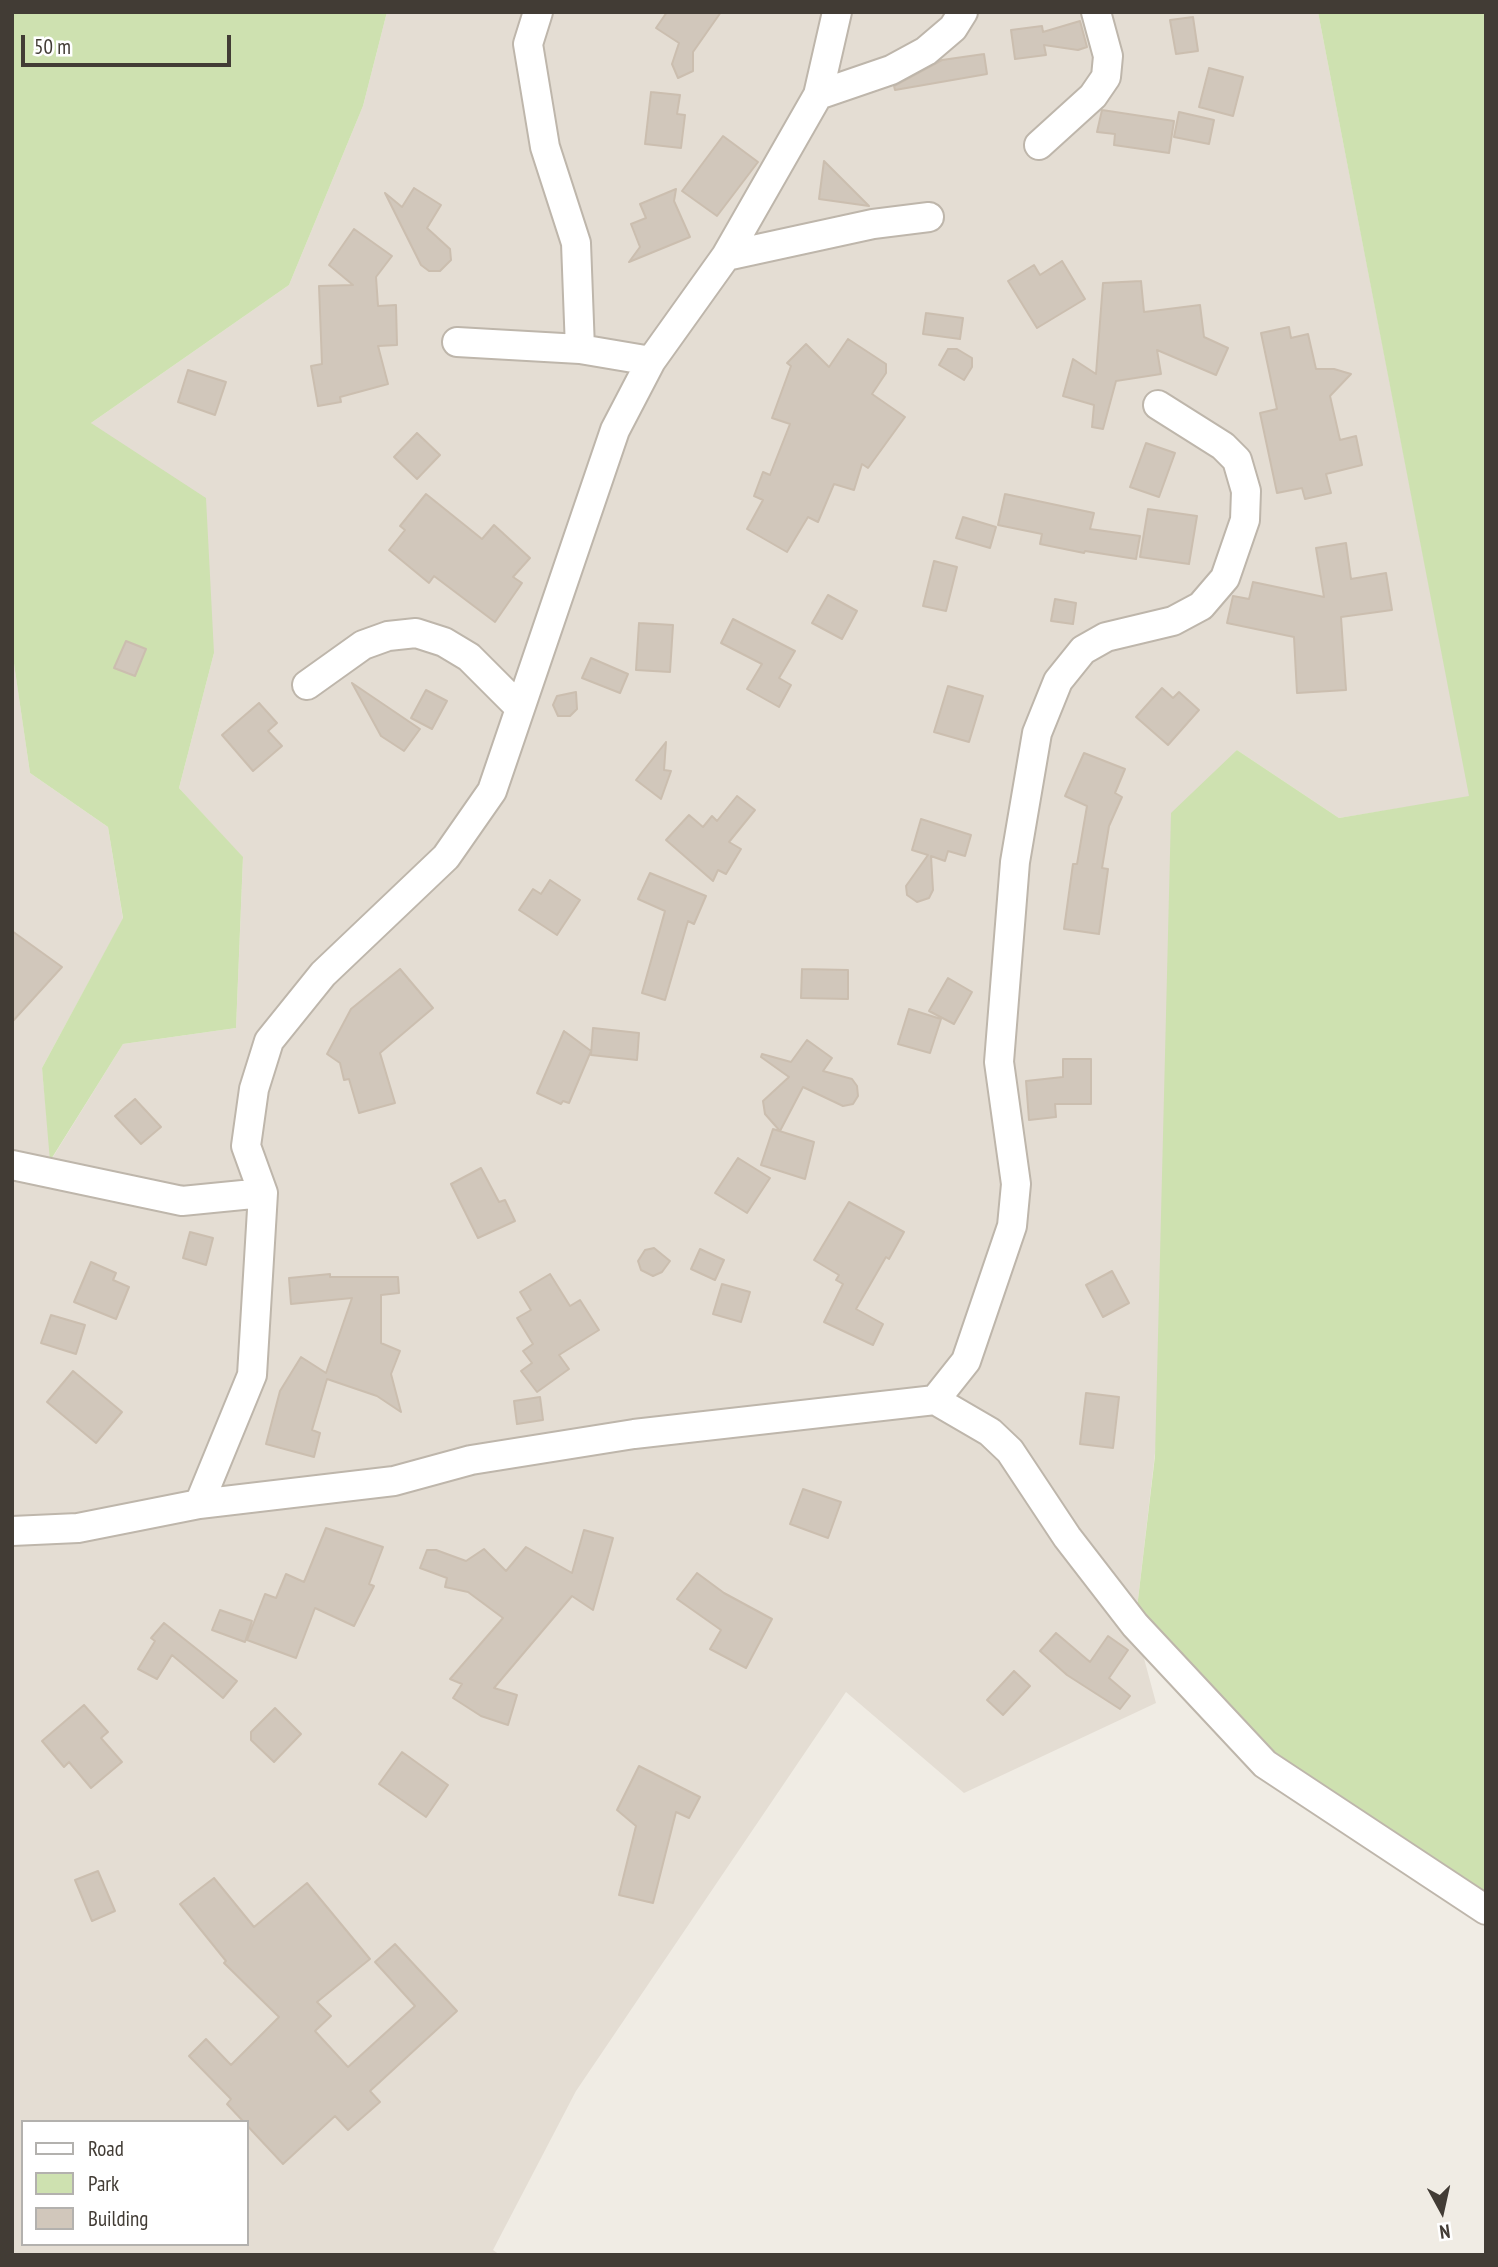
<!DOCTYPE html>
<style>
body{margin:0}
#map{position:relative;width:1498px;height:2267px;overflow:hidden;background:#f0ece4;font-family:"PT Sans Narrow",sans-serif}
canvas{display:block}
.frame{position:absolute;inset:0;border:14px solid #423c35;pointer-events:none}
.legend{position:absolute;left:21px;top:2120px;width:228px;height:126px;box-sizing:border-box;background:#fff;border:2px solid #b3b1ae;margin:0;padding:9px 12px;list-style:none;font-size:21px;color:#423c35}
.legend li{display:flex;align-items:center;gap:14px;height:35px}
.legend b{width:35px;border:2px solid #b3b1ae}
.north{position:absolute;left:1407px;top:2176px;width:70px;height:70px;-webkit-text-stroke:5px #fff;paint-order:stroke;rotate:172deg;font-size:19px;font-weight:700;line-height:28px;text-align:center;color:#423c35}
.north::after{content:'';display:block;margin:auto;width:24px;height:32px;background:#423c35;clip-path:polygon(50% 0,100% 100%,50% 72%,0 100%)}
.scale{position:absolute;left:21px;top:35px;width:210px;height:32px;box-sizing:border-box;border:4px solid #423c35;border-top:0;padding-left:9px;font-size:21px;line-height:24px;white-space:nowrap;color:#423c35;-webkit-text-stroke:5px #fff;paint-order:stroke}
</style>
<div id="map">
<canvas width="1498" height="2267"></canvas>
<div class="frame"></div>
<ul class="legend">
<li><b style="height:9px;background:#fff"></b>Road</li>
<li><b style="height:19px;background:#cee1b0"></b>Park</li>
<li><b style="height:19px;background:#d1c7bb"></b>Building</li>
</ul>
<div class="north">N</div>
<div class="scale">50 m</div>
</div>
<script>
const c = document.querySelector('canvas').getContext('2d');
c.lineJoin = 'round';
function fill(path, color) { c.fillStyle = color; c.fill(path, 'evenodd'); }
const shape = rows => new Path2D(rows.map(r => 'M' + r).join(''));
function strokePath(path, color, width, dash) { c.strokeStyle = color; c.lineWidth = width; c.lineCap = dash ? 'butt' : 'round'; c.setLineDash(dash || []); c.stroke(path); }
const residential = shape([
 [387,12,1318,12,1470,797,1339,818,1237,750,1135,1625,1156,1703,964,1793,846,1692,576,2091,493,2250,500,2255,12,2255,12,649,30,773,108,827,123,919,42,1068,51,1160,123,1044,236,1028,243,858,179,788,214,653,91,423,289,285,363,106],
 [23,2122,247,2122,247,2244,23,2244]
]);
const green = shape([
 [12,12,387,12,363,106,289,285,91,423,206,498,214,653,179,788,243,857,236,1028,123,1044,50,1161,42,1068,123,918,108,827,30,773,12,650],
 [1318,12,1486,12,1486,1910,1265,1764,1135,1625,1155,1456,1171,813,1237,750,1339,818,1469,796]
]);
const building = shape([
 [667,12,721,12,693,52,693,71,678,78,672,64,679,43,656,28,667,12],
 [1193,17,1198,51,1176,54,1170,20,1193,17],
 [1080,21,1087,47,1078,50,1044,45,1046,55,1015,59,1011,30,1042,26,1043,32,1080,21],
 [984,54,987,74,895,90,894,86,942,60,984,54],
 [1209,68,1243,77,1233,116,1199,107,1209,68],
 [651,92,680,95,677,114,685,115,681,148,645,144,651,92],
 [1102,110,1174,121,1169,153,1114,145,1115,134,1097,132,1102,110],
 [1179,112,1214,120,1209,144,1174,137,1179,112],
 [723,136,758,162,717,216,682,191,723,136],
 [824,161,869,206,819,199,824,161],
 [414,188,441,205,427,228,450,249,451,260,440,271,429,271,421,265,385,193,402,207,414,188],
 [676,189,674,201,690,237,629,262,640,247,631,224,646,218,640,204,676,189],
 [354,229,392,256,376,277,378,306,396,305,397,345,378,346,388,384,340,397,341,402,318,406,311,366,322,364,319,286,353,285,329,265,354,229],
 [1062,261,1085,299,1037,328,1008,281,1034,265,1040,275,1062,261],
 [1141,281,1144,312,1200,305,1204,337,1228,348,1216,375,1157,350,1161,374,1116,381,1103,429,1092,427,1094,405,1063,396,1073,359,1096,374,1103,283,1141,281],
 [926,313,963,318,960,339,923,334,926,313],
 [1289,327,1291,338,1308,334,1316,369,1334,369,1351,374,1330,396,1340,440,1356,436,1362,465,1326,474,1331,493,1305,499,1302,488,1277,493,1260,413,1277,409,1261,333,1289,327],
 [848,339,886,364,886,373,872,394,905,417,868,468,862,464,854,490,834,484,818,522,808,517,787,552,747,529,763,500,754,496,763,472,770,475,790,424,772,418,791,366,787,363,806,344,829,367,848,339],
 [948,349,957,349,972,358,972,367,964,380,939,365,948,349],
 [188,370,226,382,215,415,178,402,188,370],
 [417,433,440,455,417,479,394,457,417,433],
 [1146,443,1175,453,1159,497,1130,487,1146,443],
 [426,494,482,539,494,525,530,558,513,577,522,583,495,622,434,576,429,583,389,550,405,530,400,526,426,494],
 [1005,494,1094,513,1090,529,1140,536,1136,559,1085,551,1084,553,1040,544,1042,534,998,525,1005,494],
 [1148,509,1197,516,1189,564,1140,557,1148,509],
 [963,517,996,527,990,548,956,538,963,517],
 [1346,543,1351,579,1386,573,1392,610,1341,617,1346,690,1297,693,1294,637,1227,623,1233,596,1249,599,1253,582,1324,597,1316,548,1346,543],
 [934,561,957,567,946,611,923,606,934,561],
 [828,595,857,611,842,639,812,623,828,595],
 [1055,599,1076,603,1073,624,1051,621,1055,599],
 [733,619,795,651,779,678,791,685,779,707,747,689,762,664,721,643,733,619],
 [639,623,673,625,670,672,636,670,639,623],
 [126,641,146,649,135,676,114,668,126,641],
 [591,658,628,674,620,693,582,678,591,658],
 [352,683,420,729,404,751,381,736,352,683],
 [948,686,983,696,969,742,934,732,948,686],
 [1162,688,1173,698,1179,692,1199,710,1168,745,1136,717,1162,688],
 [426,690,447,701,432,729,411,718,426,690],
 [576,692,577,709,570,716,558,716,553,705,557,696,576,692],
 [259,703,277,723,268,731,282,746,253,771,222,735,259,703],
 [666,742,664,770,671,771,661,799,636,780,666,742],
 [1084,753,1125,769,1115,793,1122,797,1109,826,1102,868,1108,869,1099,934,1064,929,1073,864,1077,864,1087,806,1065,796,1084,753],
 [737,796,755,810,729,842,741,849,726,874,718,870,713,881,666,840,689,815,703,827,712,816,717,821,737,796],
 [921,819,971,835,965,856,948,851,945,861,931,856,933,890,929,898,917,902,907,895,906,886,928,855,912,850,921,819],
 [650,873,706,896,694,924,688,921,665,1000,642,993,665,911,638,899,650,873],
 [550,880,580,900,557,935,519,910,533,889,541,894,550,880],
 [12,931,62,967,12,1022,12,931],
 [400,969,433,1008,380,1053,395,1103,359,1113,349,1079,344,1080,340,1063,327,1054,351,1009,400,969],
 [802,969,848,970,848,999,801,998,802,969],
 [948,978,972,992,954,1024,929,1011,948,978],
 [909,1009,941,1019,930,1053,898,1044,909,1009],
 [593,1028,639,1033,637,1060,591,1055,593,1028],
 [564,1031,591,1051,569,1103,563,1101,561,1104,537,1093,564,1031],
 [807,1040,832,1058,823,1071,852,1079,857,1086,858,1096,853,1104,843,1106,803,1087,780,1131,765,1114,763,1101,789,1077,761,1057,762,1054,791,1062,807,1040],
 [1063,1059,1091,1059,1091,1104,1055,1104,1056,1117,1029,1120,1026,1081,1063,1077,1063,1059],
 [135,1099,161,1127,141,1144,115,1116,135,1099],
 [773,1129,814,1142,805,1179,761,1165,773,1129],
 [738,1158,770,1178,747,1213,715,1193,738,1158],
 [481,1168,499,1202,505,1200,515,1221,478,1238,451,1184,481,1168],
 [849,1202,904,1232,889,1259,886,1257,856,1309,883,1324,873,1345,824,1322,843,1284,836,1280,839,1275,814,1260,849,1202],
 [190,1232,213,1238,206,1265,183,1258,190,1232],
 [654,1248,670,1261,662,1272,653,1276,641,1270,638,1261,645,1250,654,1248],
 [700,1249,724,1260,715,1280,691,1269,700,1249],
 [91,1262,116,1273,113,1280,129,1287,116,1319,74,1302,91,1262],
 [1112,1271,1129,1303,1103,1317,1086,1285,1112,1271],
 [330,1274,330,1277,398,1277,399,1293,381,1295,381,1343,400,1351,391,1374,401,1412,377,1396,327,1379,312,1430,320,1433,314,1457,266,1444,280,1391,301,1357,326,1373,352,1298,291,1304,289,1278,330,1274],
 [550,1274,570,1306,580,1300,599,1330,559,1355,569,1369,537,1392,521,1371,532,1363,523,1351,533,1344,517,1318,531,1310,520,1292,550,1274],
 [722,1284,750,1292,741,1322,713,1314,722,1284],
 [51,1315,85,1325,76,1354,41,1343,51,1315],
 [73,1371,122,1412,96,1443,47,1402,73,1371],
 [1086,1393,1119,1397,1113,1448,1080,1444,1086,1393],
 [540,1397,543,1420,517,1424,514,1401,540,1397],
 [803,1489,841,1502,828,1538,790,1524,803,1489],
 [326,1528,383,1547,369,1584,374,1586,354,1626,315,1608,296,1658,247,1640,265,1594,276,1598,286,1574,304,1582,326,1528],
 [584,1530,613,1538,593,1610,572,1596,494,1688,517,1695,508,1725,481,1716,453,1698,462,1684,450,1679,503,1618,468,1592,445,1587,447,1578,420,1568,427,1550,436,1550,466,1561,484,1549,506,1571,526,1547,572,1573,584,1530],
 [697,1573,724,1593,772,1619,746,1668,710,1649,721,1630,677,1599,697,1573],
 [220,1610,252,1621,245,1642,212,1630,220,1610],
 [164,1623,237,1681,223,1698,172,1655,157,1679,138,1669,155,1641,151,1638,164,1623],
 [1056,1633,1090,1662,1108,1636,1128,1650,1109,1678,1130,1696,1120,1709,1067,1675,1040,1651,1056,1633],
 [1014,1671,1030,1686,1003,1715,987,1700,1014,1671],
 [84,1705,108,1732,101,1738,122,1762,91,1788,69,1762,64,1767,42,1741,84,1705],
 [275,1708,301,1734,274,1762,251,1740,251,1732,275,1708],
 [402,1752,448,1785,426,1817,379,1784,402,1752],
 [639,1766,700,1797,689,1818,676,1812,653,1903,619,1895,636,1826,617,1810,639,1766],
 [98,1871,115,1911,92,1921,75,1880,98,1871],
 [214,1878,254,1927,307,1883,370,1959,317,2002,331,2016,315,2031,348,2067,415,2006,375,1962,395,1944,457,2011,370,2091,380,2102,348,2130,335,2116,283,2164,227,2104,231,2099,189,2056,206,2039,231,2065,279,2017,224,1963,226,1961,180,1904,214,1878]
]);
const minor = shape([
 [538,12,528,44,545,147,576,243,580,349],
 [818,95,837,12],
 [1039,145,1093,96,1106,77,1108,56,1096,12],
 [726,256,873,224,929,217],
 [457,342,580,349,651,361],
 [307,685,363,645,388,636,416,633,444,642,469,657,520,708],
 [12,1165,182,1201,263,1193],
 [935,1400,966,1361,1012,1226,1016,1184,999,1062,1015,862,1037,733,1058,681,1083,650,1106,637,1173,621,1201,606,1225,578,1245,520,1246,491,1237,460,1223,446,1158,405],
 [199,1504,252,1375,263,1193,246,1146,254,1089,269,1041,323,974,446,857,492,791,615,430,651,361,726,256,818,95,891,70,926,51,953,28,963,12],
 [12,1531,78,1528,199,1504,394,1481,471,1460,634,1434,935,1400,990,1432,1010,1451,1067,1537,1135,1625,1265,1764,1486,1910]
]);
fill(residential, '#e4ddd3');
fill(green, '#cee1b0');
fill(building, '#d1c7bb');
strokePath(building, '#cbbeaf', 2);
strokePath(minor, '#beb6ab', 32);
strokePath(minor, '#fff', 28);
</script>
